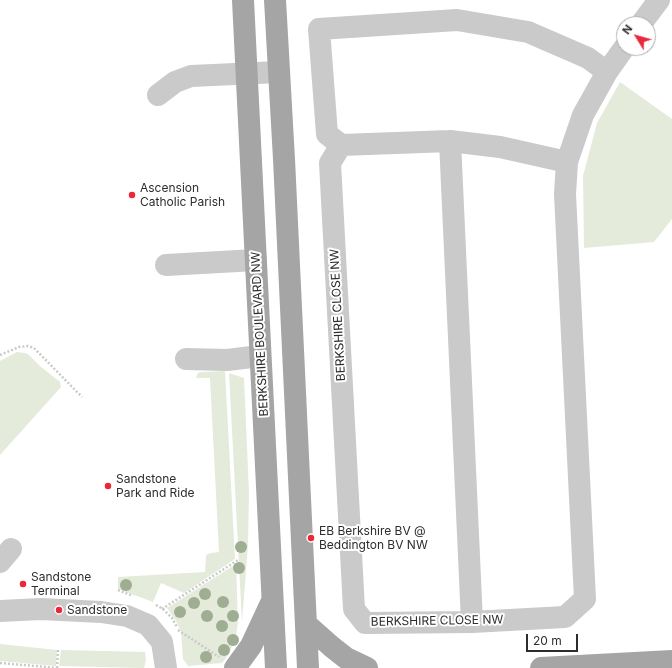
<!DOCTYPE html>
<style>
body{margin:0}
#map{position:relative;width:672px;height:668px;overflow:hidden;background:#fff;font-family:Inter,sans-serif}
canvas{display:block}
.north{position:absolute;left:616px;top:16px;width:40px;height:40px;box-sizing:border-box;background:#fff;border:1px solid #ababab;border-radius:50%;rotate:307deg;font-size:11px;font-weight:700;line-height:16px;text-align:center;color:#2d2d2d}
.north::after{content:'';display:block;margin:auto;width:14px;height:18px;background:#eb283b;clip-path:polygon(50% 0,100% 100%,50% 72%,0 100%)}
.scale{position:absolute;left:526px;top:634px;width:52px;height:18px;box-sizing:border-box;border:2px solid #2d2d2d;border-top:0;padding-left:5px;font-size:12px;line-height:14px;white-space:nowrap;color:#2d2d2d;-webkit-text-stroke:3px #fff;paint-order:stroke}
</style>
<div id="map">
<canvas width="672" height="668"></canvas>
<div class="north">N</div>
<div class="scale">20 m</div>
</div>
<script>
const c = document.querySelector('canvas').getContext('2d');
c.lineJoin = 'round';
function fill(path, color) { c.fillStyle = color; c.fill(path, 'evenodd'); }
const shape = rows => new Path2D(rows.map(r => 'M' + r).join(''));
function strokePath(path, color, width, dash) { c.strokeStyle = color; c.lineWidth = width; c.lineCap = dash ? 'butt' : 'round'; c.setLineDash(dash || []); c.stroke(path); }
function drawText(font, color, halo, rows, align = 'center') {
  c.font = font + ' Inter,sans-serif'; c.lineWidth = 4; c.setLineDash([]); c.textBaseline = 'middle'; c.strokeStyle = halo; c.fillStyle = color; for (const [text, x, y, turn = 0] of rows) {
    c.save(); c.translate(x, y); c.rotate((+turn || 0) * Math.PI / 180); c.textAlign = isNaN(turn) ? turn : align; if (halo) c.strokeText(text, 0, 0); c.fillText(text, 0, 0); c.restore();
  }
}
const green = shape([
 [620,82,672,119,672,219,654,242,584,248,583,176,597,123],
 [17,352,25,353,28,354,40,366,60,382,61,387,0,455,0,361],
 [225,371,235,559,184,593,161,583,153,602,118,589,118,577,205,572,206,555,211,553,219,552,210,378,196,378,198,373,201,372],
 [229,373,244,378,249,493,248,545,242,622],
 [236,564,238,622,236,636,229,654,222,663,188,666,183,659,181,632,176,621,167,608],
 [0,644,57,650,56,666,0,661],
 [61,650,145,652,146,660,144,668,59,666]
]);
const path = shape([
 [0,355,19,347,28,346,34,348,82,397],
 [118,590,133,596],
 [156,605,163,609,172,618,177,627],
 [162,609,238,560],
 [178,630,219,657],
 [0,663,58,668],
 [57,668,58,650]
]);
const minor = shape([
 [641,24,659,0],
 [158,95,175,82,191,76,279,72],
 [450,141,472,622],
 [341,145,327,134,319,29,457,20,528,32,588,58,607,72],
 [567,162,500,147,450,141,341,145,330,163,354,609,365,623,472,622,565,617,585,599,565,194,567,162,583,115,607,72,624,48],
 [166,265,256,260],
 [186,359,227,360,260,356],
 [0,562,11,549],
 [0,611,41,609,101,612,127,616,148,625,162,642,166,668]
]);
const major = shape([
 [243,0,276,668],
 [275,0,284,159,308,668],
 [306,624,332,647,346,658,367,668],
 [235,668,251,646,272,601],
 [541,668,672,661]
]);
const trees = [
 [241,547],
 [239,568],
 [126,585],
 [205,594],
 [223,602],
 [194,603],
 [180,612],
 [207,616],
 [233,616],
 [222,626],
 [233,640],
 [224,650],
 [206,657]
];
const markers = [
 [132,195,4,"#eb283b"],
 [108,486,4,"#eb283b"],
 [311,538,4,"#eb283b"],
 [23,584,4,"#eb283b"],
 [59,610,4,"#eb283b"]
];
const poiNames = [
 ["Ascension",140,188],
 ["Catholic Parish",140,202],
 ["Sandstone",116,479],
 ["Park and Ride",116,493],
 ["EB Berkshire BV @",319,531],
 ["Beddington BV NW",319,545],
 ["Sandstone",31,577],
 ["Terminal",31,591],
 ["Sandstone",67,610]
];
const streetNames = [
 ["BERKSHIRE CLOSE NW",338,315,-93],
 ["BERKSHIRE BOULEVARD NW",260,334,-93],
 ["BERKSHIRE CLOSE NW",437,621,-1]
];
fill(green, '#e4ebda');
strokePath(path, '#cacaca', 2.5, [2, 2]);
strokePath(minor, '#cacaca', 22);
strokePath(major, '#a5a5a5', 22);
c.fillStyle = '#9fad92';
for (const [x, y] of trees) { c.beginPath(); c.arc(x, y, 6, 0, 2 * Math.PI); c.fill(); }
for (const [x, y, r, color] of markers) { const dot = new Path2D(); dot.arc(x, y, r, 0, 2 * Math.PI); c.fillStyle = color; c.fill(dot); strokePath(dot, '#fff', 1.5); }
drawText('12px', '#2d2d2d', '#fff', poiNames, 'left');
drawText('12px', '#2d2d2d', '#fff', streetNames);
</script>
